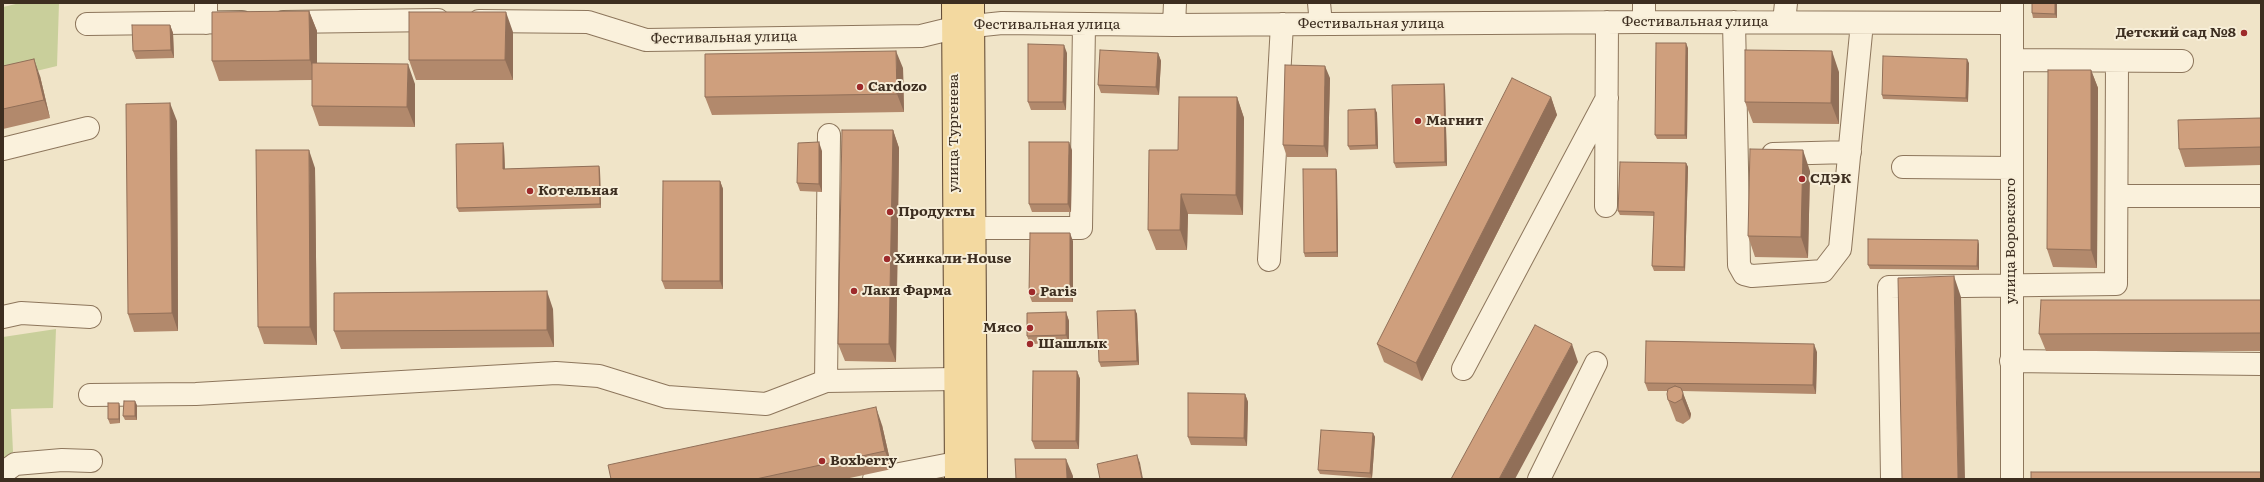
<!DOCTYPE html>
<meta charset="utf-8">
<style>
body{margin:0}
#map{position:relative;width:2264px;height:482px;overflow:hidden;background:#f0e4c8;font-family:Literata,serif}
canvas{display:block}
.frame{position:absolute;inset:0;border:4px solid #3d2e20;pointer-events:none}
</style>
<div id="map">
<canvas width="2264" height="482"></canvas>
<div class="frame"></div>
</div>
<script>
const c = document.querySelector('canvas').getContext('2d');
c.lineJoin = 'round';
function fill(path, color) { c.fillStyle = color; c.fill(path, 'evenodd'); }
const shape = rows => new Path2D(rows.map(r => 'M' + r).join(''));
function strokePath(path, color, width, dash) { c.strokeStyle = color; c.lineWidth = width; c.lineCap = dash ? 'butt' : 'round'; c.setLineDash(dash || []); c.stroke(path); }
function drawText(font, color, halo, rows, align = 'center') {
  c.font = font + ' Literata,serif'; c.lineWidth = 4; c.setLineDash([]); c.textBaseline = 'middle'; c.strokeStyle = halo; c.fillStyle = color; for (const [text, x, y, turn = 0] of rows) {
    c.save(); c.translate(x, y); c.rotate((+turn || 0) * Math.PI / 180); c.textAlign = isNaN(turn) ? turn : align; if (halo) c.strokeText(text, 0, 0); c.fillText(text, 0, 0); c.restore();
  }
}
const green = shape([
 [20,3,59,3,57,66,3,79,3,7],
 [56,329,53,408,11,409,13,452,3,459,3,337]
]);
const minor = shape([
 [1319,3,1321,24],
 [2012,3,2012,479],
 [479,21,588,22,646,40,921,36,954,28,1002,23,1174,25,1644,22,2011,23],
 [283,22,438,20],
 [1644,22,1644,3],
 [1734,22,1739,265,1744,274,1752,276,1823,271,1840,249,1862,23],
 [1784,22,1786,3],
 [206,23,206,3],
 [87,24,242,22],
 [1174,25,1175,3],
 [2012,60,2182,61],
 [829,135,826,381,955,379],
 [3,149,88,128],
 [1773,154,1850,152],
 [1903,167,2012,168],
 [2117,196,2261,196],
 [1606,206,1607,22],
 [974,228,1081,228,1084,24],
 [1269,260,1282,24],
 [3,317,21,313,90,317],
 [2011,361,2261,364],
 [1463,369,1607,98],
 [90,395,196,394,556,373,599,376,667,397,766,404,826,381],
 [3,473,15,464,62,460,91,461],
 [874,479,956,463],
 [1539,479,1596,363],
 [1892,479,1889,287,2116,284,2117,61]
]);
const major = shape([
 [953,3,956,479],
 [973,3,976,479]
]);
const wall = shape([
 [2032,3,2057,3,2057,18,2033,18,2032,13],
 [309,11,317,31,317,63,415,84,415,127,319,126,312,106,312,80,219,81,212,61],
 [170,25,173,33,174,58,136,59,133,51],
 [513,32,513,80,416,80,409,60],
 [1688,48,1687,139,1657,139,1655,135],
 [1067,53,1066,110,1031,110,1028,102],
 [1158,53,1161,61,1159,95,1101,93,1098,85],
 [1969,63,1968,102,1883,99,1882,95],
 [3,66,40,76,50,118,3,129],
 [903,68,904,112,712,115,705,97],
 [2091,70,2098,88,2097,268,2053,267,2047,249],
 [1839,72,1839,124,1753,123,1745,102],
 [1330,78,1328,157,1287,157,1283,145],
 [1444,84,1445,88,1447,166,1396,168,1394,163],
 [1237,97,1244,118,1243,215,1188,214,1187,250,1156,250,1148,230,1178,150],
 [1551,97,1557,115,1422,381,1384,362,1377,344],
 [1375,109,1377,113,1378,149,1350,150,1348,146],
 [2261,118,2261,165,2185,167,2179,149],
 [177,121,178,331,134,332,128,314],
 [893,130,899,148,896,362,845,361,838,344],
 [504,147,505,169,599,166,600,171,601,208,459,212,457,208],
 [1072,150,1071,212,1032,212,1029,204],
 [822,151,822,192,800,191,797,183],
 [1686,163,1688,167,1685,271,1654,271,1652,266,1654,216,1620,215,1618,211],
 [315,168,317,345,264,344,258,327],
 [1336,169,1337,173,1338,257,1305,257,1304,253],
 [1810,171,1808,258,1755,257,1748,236],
 [720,181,723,189,723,289,665,289,662,281],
 [1073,241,1073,302,1032,302,1029,294],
 [1979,244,1979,270,1870,269,1868,265],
 [2261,300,2261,351,2046,351,2039,334],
 [553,309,554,347,341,349,334,331],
 [1135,310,1137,314,1139,365,1101,367,1099,362],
 [1066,312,1069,321,1069,343,1030,344,1027,336],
 [1817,352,1816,394,1682,391,1691,414,1690,419,1683,424,1676,421,1668,400,1668,391,1648,391,1645,383],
 [1077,371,1080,379,1079,449,1035,449,1032,441],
 [1245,394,1248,402,1247,446,1191,445,1188,437],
 [137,405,137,420,125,420,123,416],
 [120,407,120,423,110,424,108,419],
 [882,425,892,469,845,479,611,479],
 [1373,433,1375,437,1372,478,1320,474,1318,470]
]);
const shadedWall = shape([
 [2055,3,2057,3,2057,18,2055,14],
 [309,11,317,31,317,80,310,60],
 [506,12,513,32,513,80,505,60],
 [170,25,173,33,174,58,171,50],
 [1686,43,1688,48,1687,139,1685,135],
 [1064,45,1067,53,1066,110,1063,102],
 [896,51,903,68,904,112,897,94],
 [1832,51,1839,72,1839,124,1831,103],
 [1158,53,1161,61,1159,95,1156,87],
 [34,59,40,76,50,118,44,100],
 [1967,59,1969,63,1968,102,1966,98],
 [408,64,415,84,415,127,407,107],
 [1325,66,1330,78,1328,157,1324,146],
 [2091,70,2098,88,2097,268,2091,250],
 [1444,84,1445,88,1447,166,1445,162],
 [1237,97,1244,118,1243,215,1236,195],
 [1551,97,1557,115,1422,381,1416,363],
 [170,103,177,121,178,331,172,313],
 [1375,109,1377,113,1378,149,1376,145],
 [893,130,899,148,896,362,889,344],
 [819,142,822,151,822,192,819,184],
 [1069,142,1072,150,1071,212,1068,204],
 [503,143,504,147,505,173,503,169],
 [309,150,315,168,317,345,310,327],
 [1803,150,1810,171,1808,258,1801,237],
 [1686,163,1688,167,1685,271,1684,267],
 [599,166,600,171,601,208,600,204],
 [1336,169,1337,173,1338,257,1337,252],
 [720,181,723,189,723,289,720,281],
 [1181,194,1188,214,1187,250,1180,230],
 [1070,233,1073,241,1073,302,1070,294],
 [1978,240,1979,244,1979,270,1977,266],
 [1954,276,1961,297,1965,479,1958,479],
 [547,291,553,309,554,347,547,330],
 [1135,310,1137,314,1139,365,1137,361],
 [1066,312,1069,321,1069,343,1066,335],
 [1572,344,1578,362,1515,479,1499,479],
 [1814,344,1817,352,1816,394,1813,385],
 [1077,371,1080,379,1079,449,1076,441],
 [1683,393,1691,414,1690,419,1682,399],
 [1245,394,1248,402,1247,446,1244,438],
 [135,401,137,405,137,420,135,416],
 [119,403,120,407,120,423,119,419],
 [876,407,882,425,892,469,885,451],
 [1373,433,1375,437,1372,478,1370,473],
 [1137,455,1140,463,1143,479,1142,479],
 [1066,459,1073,476,1073,479,1067,479]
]);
const building = shape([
 [2032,3,2055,3,2055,14,2032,13,2032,3],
 [309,11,310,60,212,61,212,12,309,11],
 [409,12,506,12,505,60,409,60,409,12],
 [132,25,170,25,171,50,133,51,132,25],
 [1656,43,1686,43,1685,135,1655,135,1656,43],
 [1028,44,1064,45,1063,102,1028,102,1028,44],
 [1100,50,1158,53,1156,87,1098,85,1100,50],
 [1745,50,1832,51,1831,103,1745,102,1745,50],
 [896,51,897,94,705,97,705,54,896,51],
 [1883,56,1967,59,1966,98,1882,95,1883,56],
 [34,59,44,100,3,109,3,66,34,59],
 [312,63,408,64,407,107,312,106,312,63],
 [1285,65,1325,66,1324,146,1283,145,1285,65],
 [2048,70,2091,70,2091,250,2047,249,2048,70],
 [1512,78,1551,97,1416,363,1377,344,1512,78],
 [1444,84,1445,162,1394,163,1392,85,1444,84],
 [1179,97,1237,97,1236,195,1181,194,1180,230,1148,230,1149,150,1178,150,1179,97],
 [170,103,172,313,128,314,126,104,170,103],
 [1375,109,1376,145,1348,146,1348,110,1375,109],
 [2261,118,2261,147,2179,149,2178,120,2261,118],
 [842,130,893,130,889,344,838,344,842,130],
 [819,142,819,184,797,183,798,143,819,142],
 [1029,142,1069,142,1068,204,1029,204,1029,142],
 [503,143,503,169,599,166,600,204,457,208,456,144,503,143],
 [1750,149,1803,150,1801,237,1748,236,1750,149],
 [256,150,309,150,310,327,258,327,256,150],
 [1620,162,1686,163,1684,267,1652,266,1654,212,1618,211,1620,162],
 [1303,169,1336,169,1337,252,1304,253,1303,169],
 [663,181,720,181,720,281,662,281,663,181],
 [1030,233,1070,233,1070,294,1029,294,1030,233],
 [1868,239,1978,240,1977,266,1868,265,1868,239],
 [1954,276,1958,479,1902,479,1898,278,1954,276],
 [547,291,547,330,334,331,334,293,547,291],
 [2041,300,2261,300,2261,333,2039,334,2041,300],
 [1135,310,1137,361,1099,362,1097,311,1135,310],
 [1066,312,1066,335,1027,336,1027,313,1066,312],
 [1535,325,1572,344,1499,479,1451,479,1535,325],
 [1646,341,1814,344,1813,385,1645,383,1646,341],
 [1033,371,1077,371,1076,441,1032,441,1033,371],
 [1675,386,1681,388,1683,393,1682,399,1675,403,1668,400,1667,394,1668,389,1675,386],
 [1188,393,1245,394,1244,438,1188,437,1188,393],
 [124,401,135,401,135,416,123,416,124,401],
 [108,403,119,403,119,419,108,419,108,403],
 [876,407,885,451,756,479,611,479,608,465,876,407],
 [1321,430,1373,433,1370,473,1318,470,1321,430],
 [1137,455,1142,479,1100,479,1097,464,1137,455],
 [1015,459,1066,459,1067,479,1016,479,1015,459],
 [2031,472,2261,472,2261,479,2031,479,2031,472]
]);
const markers = [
 [2244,33,4,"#9e2a2b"],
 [860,87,4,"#9e2a2b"],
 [1418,121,4,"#9e2a2b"],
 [1802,179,4,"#9e2a2b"],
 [530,191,4,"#9e2a2b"],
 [890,212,4,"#9e2a2b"],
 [887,259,4,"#9e2a2b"],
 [854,291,4,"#9e2a2b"],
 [1032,292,4,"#9e2a2b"],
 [1030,328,4,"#9e2a2b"],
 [1030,344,4,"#9e2a2b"],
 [822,461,4,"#9e2a2b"]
];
const streetNames = [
 ["Фестивальная улица",1695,22],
 ["Фестивальная улица",1371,24],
 ["Фестивальная улица",1047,25],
 ["Фестивальная улица",724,38,-1],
 ["улица Тургенева",954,133,-90],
 ["улица Воровского",2011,241,-90]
];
const poiNames = [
 ["Детский сад №8",2236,33,"right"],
 ["Cardozo",868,87],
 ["Магнит",1426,121],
 ["СДЭК",1810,179],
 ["Котельная",538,191],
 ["Продукты",898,212],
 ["Хинкали-House",895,259],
 ["Лаки Фарма",862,291],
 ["Paris",1040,292],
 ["Мясо",1022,328,"right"],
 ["Шашлык",1038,344],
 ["Boxberry",830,461]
];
fill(green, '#c9cf9b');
strokePath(minor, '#8d765c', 24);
strokePath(major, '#5b4430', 24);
strokePath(minor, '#faf1dc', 22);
strokePath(major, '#f3d9a0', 22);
fill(wall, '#b2896c');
fill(shadedWall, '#916f58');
fill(building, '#cf9f7d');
strokePath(building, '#916f58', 1);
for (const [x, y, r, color] of markers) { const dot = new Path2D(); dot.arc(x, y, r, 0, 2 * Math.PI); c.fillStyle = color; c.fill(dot); strokePath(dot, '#f7eed8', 1.5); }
drawText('14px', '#3d2e20', '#f7eed8', streetNames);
drawText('bold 14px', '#3d2e20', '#f7eed8', poiNames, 'left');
</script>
